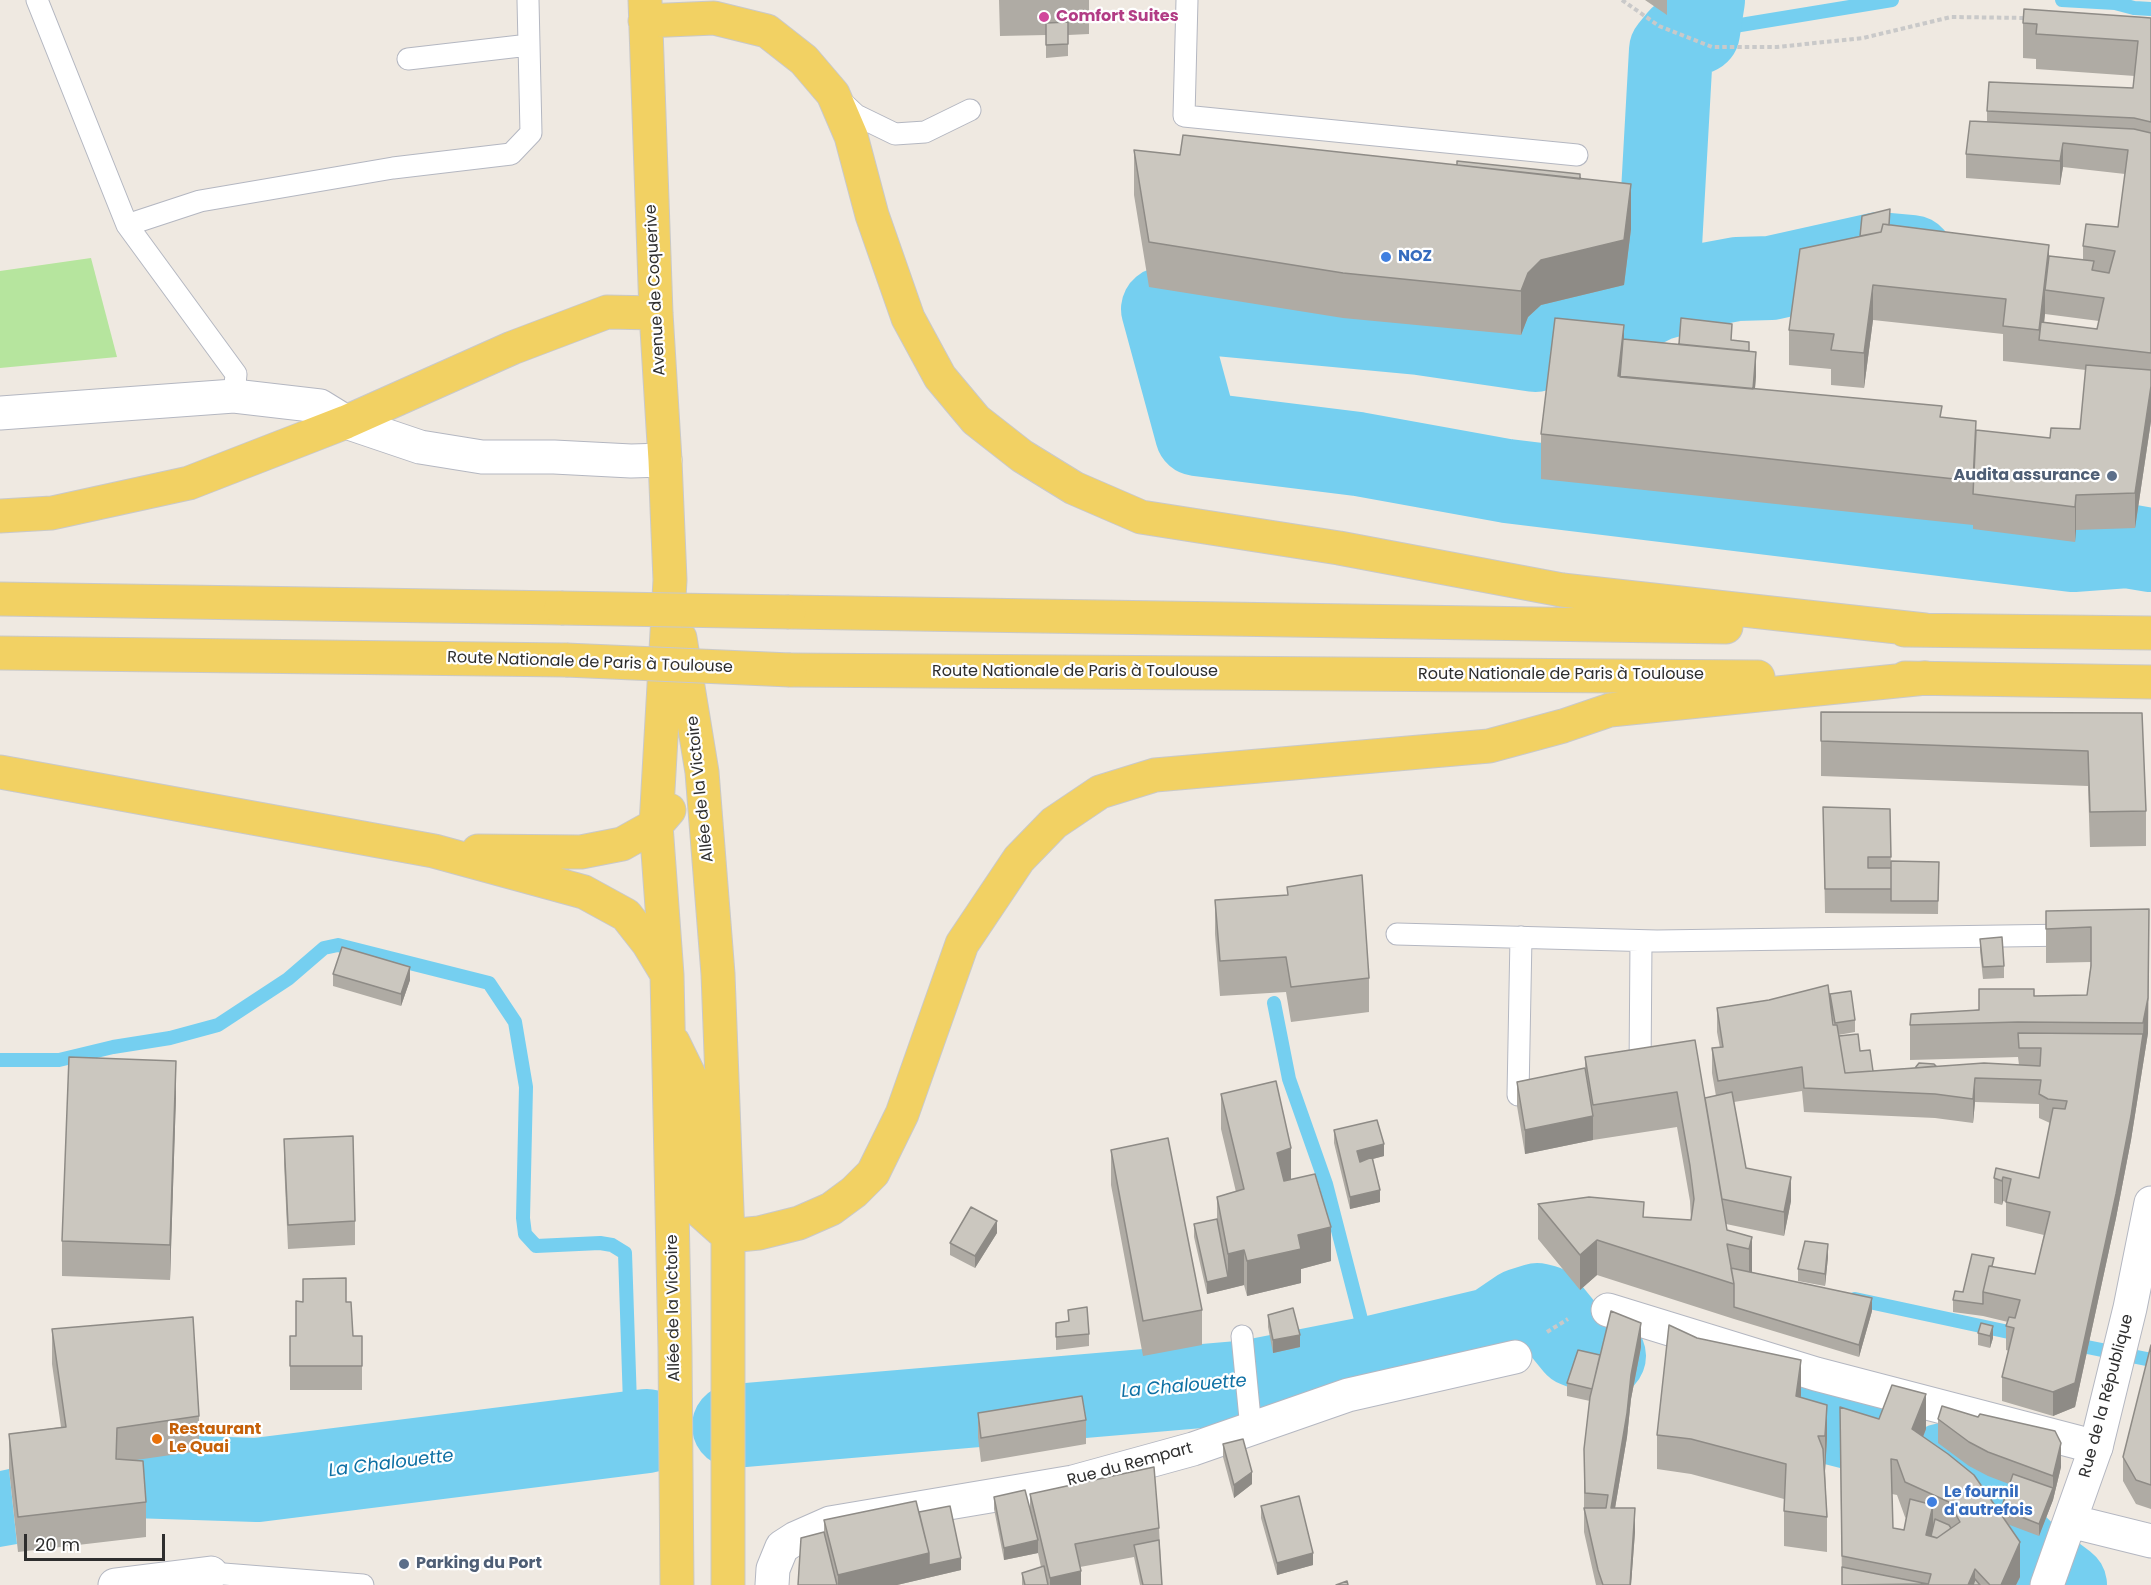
<!DOCTYPE html>
<meta charset="utf-8">
<style>
body{margin:0}
#map{position:relative;width:2151px;height:1585px;overflow:hidden;background:#efe9e1;font-family:Poppins,sans-serif}
canvas{display:block}
.scale{position:absolute;left:24px;top:1534px;width:141px;height:27px;box-sizing:border-box;border:3px solid #2e2e2e;border-top:0;padding-left:8px;font-size:18px;line-height:21px;white-space:nowrap;color:#2e2e2e;-webkit-text-stroke:4px #fff;paint-order:stroke}
</style>
<div id="map">
<canvas width="2151" height="1585"></canvas>
<div class="scale">20 m</div>
</div>
<script>
const c = document.querySelector('canvas').getContext('2d');
c.lineJoin = 'round';
function fill(path, color) { c.fillStyle = color; c.fill(path, 'evenodd'); }
const shape = rows => new Path2D(rows.map(r => 'M' + r).join(''));
function strokePath(path, color, width, dash) { c.strokeStyle = color; c.lineWidth = width; c.lineCap = dash ? 'butt' : 'round'; c.setLineDash(dash || []); c.stroke(path); }
function drawText(font, color, halo, rows, align = 'center') {
  c.font = font + ' Poppins,sans-serif'; c.lineWidth = 4.5; c.setLineDash([]); c.textBaseline = 'middle'; c.strokeStyle = halo; c.fillStyle = color; for (const [text, x, y, turn = 0] of rows) {
    c.save(); c.translate(x, y); c.rotate((+turn || 0) * Math.PI / 180); c.textAlign = isNaN(turn) ? turn : align; if (halo) c.strokeText(text, 0, 0); c.fillText(text, 0, 0); c.restore();
  }
}
const green = shape([
 [91,258,117,357,0,368,0,271]
]);
const water = shape([
 [9,1469,17,1544,0,1547,0,1471]
]);
const stream = shape([
 [2062,0,2115,3,2134,8,2151,9],
 [1698,32,1892,0],
 [1274,1003,1289,1079,1326,1184,1371,1358],
 [0,1060,59,1060,113,1047,170,1038,218,1025,288,979,324,948,338,945,489,983,515,1022,526,1087,523,1218,525,1234,536,1246,600,1243,612,1245,625,1253,631,1434],
 [1855,1299,2018,1334],
 [1521,1310,1569,1278],
 [2087,1347,2151,1360]
]);
const river = shape([
 [1703,0,1698,32,1680,39,1671,50,1657,299,1639,308,1569,325,1535,350,1419,333,1163,309,1197,434,1358,454,1507,481,2073,550,2127,546,2151,550],
 [1657,299,1710,284,1737,279,1771,278,1879,254,1912,257],
 [1802,1415,1885,1436],
 [734,1426,1249,1382,1371,1358,1493,1329,1521,1310,1537,1305,1545,1307,1576,1345,1604,1356],
 [1943,1465,1982,1494,1995,1526,2025,1555,2065,1585],
 [133,1476,257,1480,647,1431]
]);
const path = shape([
 [1622,0,1659,26,1712,47,1777,47,1863,38,1951,17,2028,18],
 [1547,1332,1568,1319]
]);
const lane = shape([
 [37,0,127,225,236,374,234,396],
 [1187,0,1184,116,1577,155],
 [408,59,529,45],
 [839,99,856,115,895,134,925,132,970,110],
 [127,225,200,201,393,168,511,154,531,133,528,0],
 [1397,934,1657,941,2072,935],
 [1640,1073,1641,941],
 [1518,1095,1521,937],
 [1242,1336,1251,1429],
 [210,1584,211,1573,363,1585]
]);
const street = shape([
 [0,413,234,396,320,406,346,422,420,447,482,457,554,457,631,461,665,460],
 [1608,1310,1816,1374,2096,1447],
 [115,1585,211,1573],
 [772,1585,773,1569,782,1547,796,1538,830,1523,1073,1482,1193,1449,1348,1395,1515,1357]
]);
const secondary = shape([
 [2070,1521,2151,1541],
 [2047,1585,2096,1447,2130,1308,2151,1203]
]);
const primary = shape([
 [645,0,656,313,665,460,670,580,656,825,667,975,675,1350,677,1585],
 [645,21,714,18,767,31,804,60,833,94,851,136,872,215,908,318,940,377,976,420,1022,456,1074,488,1141,517,1339,548,1562,590,1925,630],
 [0,516,52,513,189,483,346,422,512,348,607,312,656,313],
 [0,599,561,608],
 [789,612,1726,627],
 [1904,630,2151,633],
 [680,638,702,772,718,974,728,1236,728,1585],
 [0,653,566,660],
 [790,670,1758,677],
 [1905,678,2151,682],
 [0,772,434,851,584,892,626,915,648,943,665,971],
 [478,851,581,852,622,844,656,825,669,810],
 [673,1042,694,1085,700,1211,728,1236],
 [728,1236,759,1233,799,1223,831,1209,854,1192,873,1173,902,1114,962,944,1019,859,1054,823,1100,792,1155,775,1489,746,1563,726,1610,710,1926,678]
]);
const primaryBridge = shape([
 [561,608,789,612],
 [566,660,790,670]
]);
const wall = shape([
 [999,0,1089,0,1089,34,1068,35,1068,56,1046,58,1046,35,1000,36],
 [1645,0,1667,0,1667,15],
 [2151,18,2151,421,2135,528,2076,530,2075,542,1973,529,1973,521,1973,525,1541,479,1541,434,1624,339,1679,344,1732,340,1749,351,1756,376,1755,389,1942,417,1976,430,2050,438,2080,429,2086,370,2003,361,2003,334,1873,320,1864,388,1831,385,1831,369,1789,365,1789,330,1860,236,1890,225,2049,256,2083,260,2083,246,2118,227,2125,174,2063,167,2060,185,1966,178,1966,154,1987,122,1987,111,2133,88,2135,76,2036,69,2036,59,2023,58,2023,23],
 [2045,314,2099,321,2097,329,2044,322],
 [1134,150,1180,155,1580,179,1631,229,1624,285,1541,305,1528,317,1521,335,1343,318,1149,287,1134,195],
 [1821,712,2142,713,2146,811,2146,846,2090,847,2088,786,1821,776],
 [1823,807,1890,809,1891,872,1939,862,1938,914,1825,913],
 [1215,900,1369,978,1369,1012,1291,1022,1286,992,1220,996,1215,934],
 [2149,909,2148,1033,2131,1140,2116,1218,2075,1407,2053,1416,2002,1401,2002,1377,2009,1351,2006,1350,2006,1326,2008,1322,1983,1316,1953,1312,1953,1300,1994,1267,2035,1274,2044,1235,2006,1226,2006,1202,2003,1201,2002,1205,1994,1203,1994,1178,1996,1168,2039,1178,2050,1123,2039,1118,2039,1104,1975,1102,1973,1123,1935,1118,1804,1112,1802,1091,1734,1102,1746,1168,1791,1201,1784,1236,1726,1224,1727,1230,1752,1237,1752,1272,1872,1311,1859,1357,1734,1319,1597,1275,1580,1290,1538,1239,1538,1204,1644,1217,1691,1220,1690,1201,1677,1127,1593,1140,1525,1154,1517,1106,1517,1082,1585,1068,1585,1057,1705,1098,1716,1096,1712,1073,1712,1048,1720,1048,1717,1032,1717,1008,1833,1025,1834,1025,1830,1007,1830,994,1855,1020,1855,1032,1838,1035,1839,1036,1860,1051,1873,1071,1936,1066,2019,1065,2018,1057,1910,1060,1910,1025,2034,996,2087,995,2091,962,2046,963,2046,929],
 [1980,939,2004,966,2004,978,1983,979,1980,951],
 [333,974,410,980,401,1006,333,986],
 [1221,1094,1291,1180,1331,1261,1301,1269,1301,1283,1247,1296,1244,1285,1207,1294,1194,1237,1194,1224,1217,1219,1217,1197,1236,1192,1221,1129],
 [176,1096,170,1280,62,1276,62,1241],
 [1334,1130,1384,1156,1373,1159,1380,1202,1350,1209,1334,1143],
 [284,1139,355,1221,355,1245,288,1249,284,1163],
 [1111,1150,1202,1310,1202,1345,1143,1356,1111,1185],
 [997,1233,975,1268,950,1255,950,1243],
 [1828,1257,1825,1286,1798,1281,1798,1269],
 [303,1302,346,1302,353,1336,362,1336,362,1390,290,1390,290,1336,296,1336],
 [1068,1310,1089,1334,1089,1346,1056,1350,1056,1323,1068,1321],
 [1268,1315,1300,1347,1273,1353,1268,1327],
 [1981,1323,1993,1338,1990,1348,1978,1345,1978,1333],
 [52,1329,199,1416,199,1451,136,1460,146,1502,146,1537,18,1552,9,1469,9,1434,61,1427,52,1364],
 [2151,1345,2151,1509,2136,1504,2123,1481,2123,1457],
 [1641,1347,1631,1399,1627,1437,1615,1508,1635,1532,1631,1585,1596,1585,1584,1532,1584,1449,1590,1401,1567,1396,1567,1383,1600,1355],
 [1801,1395,1801,1398,1827,1405,1827,1439,1825,1471,1827,1517,1827,1552,1784,1546,1784,1499,1691,1474,1657,1469,1657,1435],
 [978,1413,1086,1420,1086,1444,981,1462,978,1437],
 [1879,1419,1926,1429,1923,1437,2001,1515,2001,1509,2009,1484,1988,1476,1969,1466,1938,1443,1938,1419,2061,1467,2053,1500,2039,1536,2007,1524,2020,1577,2016,1585,1842,1585,1840,1442],
 [1892,1494,1897,1495,1905,1517,1906,1518,1904,1530,1893,1528],
 [1223,1444,1252,1484,1234,1498,1223,1457],
 [1030,1494,1159,1528,1162,1585,1140,1585,1134,1557,1080,1567,1081,1585,1022,1585,1022,1573,1041,1567,1038,1553,1004,1560,994,1509,994,1497,1030,1508],
 [1261,1506,1313,1565,1277,1575,1261,1518],
 [919,1512,961,1570,897,1585,798,1585,824,1532,824,1520]
]);
const shadedWall = shape([
 [2063,143,2063,167,2060,185,2060,161],
 [1631,184,1631,229,1624,285,1541,305,1528,317,1521,335,1521,291,1528,273,1541,260],
 [2049,245,2049,280,2045,290,2045,314,2042,341,2039,340,2039,330],
 [1873,285,1873,320,1864,388,1864,353],
 [1624,325,1624,370,1621,397,1618,376],
 [1756,352,1756,376,1751,433,1751,409],
 [2151,386,2151,421,2135,528,2135,493],
 [2076,495,2076,530,2075,542,2075,507],
 [2149,909,2148,1033,2131,1140,2116,1218,2075,1407,2053,1416,2053,1392,2143,1034],
 [410,967,410,980,401,1006,401,994],
 [176,1061,176,1096,170,1280,170,1245],
 [1975,1078,1975,1102,1973,1123,1973,1099],
 [1593,1116,1593,1140,1525,1154,1525,1130],
 [1384,1144,1384,1156,1357,1163,1357,1151],
 [1291,1148,1291,1183,1277,1188,1277,1153],
 [1791,1177,1791,1201,1784,1236,1784,1212],
 [2003,1177,2003,1201,2002,1205,2002,1181],
 [1380,1190,1380,1202,1350,1209,1350,1197],
 [997,1221,997,1233,975,1268,975,1256],
 [1331,1227,1331,1261,1301,1269,1301,1283,1247,1296,1247,1261,1298,1235],
 [1752,1237,1752,1272,1749,1284,1749,1249],
 [1597,1240,1597,1275,1580,1290,1580,1255],
 [1828,1244,1828,1257,1825,1286,1825,1274],
 [1244,1250,1244,1285,1228,1289,1228,1254],
 [1228,1277,1228,1289,1207,1294,1207,1282],
 [1872,1298,1872,1311,1859,1357,1859,1345],
 [1641,1323,1641,1347,1631,1399,1627,1437,1611,1532,1611,1508,1631,1375],
 [1993,1326,1993,1338,1990,1348,1990,1336],
 [1300,1335,1300,1347,1273,1353,1273,1340],
 [1801,1360,1801,1395,1796,1431,1796,1396],
 [1926,1394,1926,1429,1912,1464,1912,1429],
 [1827,1405,1827,1439,1825,1471,1825,1436],
 [2061,1443,2061,1467,2053,1500,2039,1536,2039,1524,2053,1488,2053,1476],
 [1252,1472,1252,1484,1234,1498,1234,1485],
 [1933,1505,1933,1540,1926,1535],
 [1635,1508,1635,1532,1631,1585,1630,1585],
 [1038,1540,1038,1553,1004,1560,1004,1548],
 [2020,1542,2020,1577,2016,1585,2001,1585],
 [929,1553,961,1558,961,1570,897,1585,838,1585,838,1575],
 [1313,1553,1313,1565,1277,1575,1277,1563],
 [1975,1569,1975,1585,1968,1585],
 [1081,1571,1081,1585,1050,1585,1050,1578]
]);
const building = shape([
 [2024,9,2138,17,2151,18,2151,122,2134,118,1987,111,1989,82,2133,88,2138,41,2036,34,2037,24,2023,23,2024,9],
 [1068,22,1068,44,1046,45,1046,23,1068,22],
 [1970,121,2134,129,2151,133,2151,353,2039,340,2041,322,2097,329,2104,298,2045,290,2049,256,2094,261,2092,270,2109,273,2115,251,2083,246,2086,224,2118,227,2128,150,2063,143,2060,161,1966,154,1970,121],
 [1183,135,1631,184,1624,240,1541,260,1528,273,1521,291,1343,273,1149,242,1134,150,1180,155,1183,135],
 [1457,161,1580,174,1580,179,1457,165,1457,161],
 [1890,209,1889,225,1883,224,1881,232,1860,236,1862,216,1890,209],
 [1883,224,2049,245,2039,330,2003,326,2006,299,1873,285,1864,353,1831,350,1834,334,1789,330,1800,249,1881,232,1883,224],
 [1555,318,1624,325,1618,376,1942,406,1940,417,1976,421,1973,481,1541,434,1555,318],
 [1681,318,1732,324,1731,340,1749,342,1749,351,1679,344,1681,318],
 [1623,339,1756,352,1753,389,1620,377,1623,339],
 [2086,365,2151,370,2151,386,2135,493,2076,495,2075,507,1973,494,1976,430,2050,438,2051,428,2080,429,2086,365],
 [1821,712,2142,713,2146,811,2090,812,2088,751,1821,741,1821,712],
 [1823,807,1890,809,1891,857,1868,857,1868,868,1891,868,1891,889,1825,889,1823,807],
 [1891,861,1939,862,1938,901,1891,901,1891,861],
 [1362,875,1369,978,1291,987,1286,957,1220,961,1215,900,1288,895,1287,887,1362,875],
 [2149,909,2148,998,2143,1023,2018,1022,1910,1025,1911,1014,1979,1010,1979,989,2034,989,2034,996,2087,995,2091,966,2091,927,2046,929,2046,911,2149,909],
 [2002,937,2004,966,1983,967,1980,939,2002,937],
 [342,947,410,967,401,994,333,974,342,947],
 [1828,985,1833,1025,1837,1025,1845,1073,1984,1063,2040,1066,2041,1048,2019,1048,2018,1033,2143,1034,2131,1116,2116,1194,2075,1383,2053,1392,2002,1377,2014,1328,2006,1326,2009,1317,2015,1318,2020,1300,1983,1292,1989,1266,2035,1274,2050,1212,2006,1202,2011,1179,2003,1177,2002,1181,1994,1178,1996,1168,2039,1178,2053,1108,2065,1109,2067,1101,2048,1099,2039,1094,2041,1080,1975,1078,1973,1099,1935,1094,1804,1088,1802,1067,1718,1081,1712,1048,1723,1047,1717,1008,1769,1000,1828,985],
 [1851,991,1855,1020,1835,1023,1830,994,1851,991],
 [1858,1034,1860,1051,1870,1050,1873,1071,1845,1073,1839,1036,1858,1034],
 [1695,1040,1727,1230,1752,1237,1749,1249,1727,1244,1734,1284,1597,1240,1580,1255,1538,1204,1589,1197,1644,1202,1643,1217,1691,1220,1694,1199,1690,1166,1677,1092,1593,1105,1585,1057,1695,1040],
 [69,1057,176,1061,170,1245,62,1241,69,1057],
 [1919,1063,1934,1064,1936,1066,1915,1068,1919,1063],
 [1585,1068,1593,1116,1525,1130,1517,1082,1585,1068],
 [1276,1081,1291,1148,1277,1153,1284,1181,1315,1174,1331,1227,1298,1235,1301,1249,1247,1261,1244,1250,1228,1254,1217,1197,1244,1189,1221,1094,1276,1081],
 [1732,1092,1746,1168,1791,1177,1784,1212,1722,1199,1705,1098,1732,1092],
 [1377,1120,1384,1144,1357,1151,1360,1162,1372,1157,1380,1190,1350,1197,1334,1130,1377,1120],
 [353,1136,355,1221,288,1225,284,1139,353,1136],
 [1168,1138,1202,1310,1143,1321,1111,1150,1168,1138],
 [971,1207,997,1221,975,1256,950,1243,971,1207],
 [1217,1219,1228,1277,1207,1282,1194,1224,1217,1219],
 [1805,1241,1828,1244,1825,1274,1798,1269,1805,1241],
 [1972,1254,1994,1258,1992,1266,1989,1266,1983,1292,1983,1304,1953,1300,1955,1291,1963,1292,1972,1254],
 [1731,1268,1872,1298,1859,1345,1734,1307,1734,1284,1731,1268],
 [346,1278,346,1302,351,1302,353,1336,362,1336,362,1366,290,1366,290,1336,296,1336,296,1301,303,1302,303,1279,346,1278],
 [1087,1307,1089,1334,1056,1337,1056,1323,1069,1321,1068,1310,1087,1307],
 [1293,1308,1300,1335,1273,1340,1268,1315,1293,1308],
 [1611,1311,1641,1323,1631,1375,1627,1413,1611,1508,1635,1508,1630,1585,1603,1585,1598,1570,1584,1508,1606,1508,1608,1495,1585,1493,1584,1449,1590,1397,1611,1311],
 [193,1317,199,1416,117,1428,116,1459,143,1461,146,1502,18,1517,9,1434,66,1427,52,1329,193,1317],
 [1981,1323,1993,1326,1990,1336,1978,1333,1981,1323],
 [1669,1325,1697,1338,1801,1360,1796,1396,1827,1405,1825,1436,1818,1436,1823,1449,1827,1517,1784,1511,1786,1464,1691,1439,1657,1435,1669,1325],
 [2151,1345,2151,1485,2136,1480,2123,1457,2151,1345],
 [1578,1350,1600,1355,1592,1389,1567,1383,1578,1350],
 [1892,1385,1926,1394,1912,1429,1948,1454,1974,1475,2020,1542,2001,1585,1990,1585,1975,1569,1968,1585,1928,1585,1931,1574,1842,1556,1840,1407,1879,1419,1892,1385],
 [1891,1459,1897,1460,1905,1482,1949,1502,1960,1522,1937,1538,1926,1535,1933,1505,1910,1499,1904,1530,1893,1528,1891,1459],
 [1082,1396,1086,1420,981,1438,978,1413,1082,1396],
 [1942,1406,1978,1417,1980,1414,2055,1431,2061,1443,2053,1476,1988,1452,1969,1442,1938,1419,1942,1406],
 [1243,1439,1252,1472,1234,1485,1223,1444,1243,1439],
 [1154,1467,1159,1528,1075,1544,1081,1571,1050,1578,1030,1494,1154,1467],
 [2013,1474,2053,1488,2039,1524,2001,1509,2013,1474],
 [1025,1490,1038,1540,1004,1548,994,1497,1025,1490],
 [1299,1496,1313,1553,1277,1563,1261,1506,1299,1496],
 [916,1501,929,1553,838,1575,824,1520,916,1501],
 [950,1506,961,1558,929,1565,929,1553,919,1512,950,1506],
 [1935,1519,1949,1525,1951,1528,1937,1538,1931,1536,1935,1519],
 [824,1532,837,1585,798,1585,801,1538,824,1532],
 [1159,1540,1162,1585,1143,1585,1134,1545,1159,1540],
 [1044,1566,1048,1585,1025,1585,1022,1573,1044,1566],
 [1842,1567,1928,1584,1842,1585,1842,1567],
 [1975,1579,1980,1585,1973,1585,1975,1579],
 [1347,1581,1348,1585,1336,1585,1347,1581]
]);
const markers = [
 [1044,17,6,"#d1479c"],
 [1386,257,6,"#3f7fe0"],
 [2112,476,6,"#5c6f8a"],
 [157,1439,6,"#e8710a"],
 [1932,1502,6,"#3f7fe0"],
 [404,1564,6,"#5c6f8a"]
];
const hotelNames = [
 ["Comfort Suites",1056,17]
];
const shopNames = [
 ["NOZ",1398,257],
 ["Le fournil",1944,1493],
 ["d'autrefois",1944,1511]
];
const streetNames = [
 ["Avenue de Coquerive",656,290,-93],
 ["Route Nationale de Paris à Toulouse",590,663,2],
 ["Route Nationale de Paris à Toulouse",1075,672],
 ["Route Nationale de Paris à Toulouse",1561,675],
 ["Allée de la Victoire",701,789,-96],
 ["Allée de la Victoire",674,1308,-91],
 ["Rue de la République",2107,1396,-75],
 ["Rue du Rempart",1130,1465,-15]
];
const serviceNames = [
 ["Audita assurance",2100,476],
 ["Parking du Port",416,1564,"left"]
];
const foodNames = [
 ["Restaurant",169,1430],
 ["Le Quai",169,1448]
];
const waterNames = [
 ["La Chalouette",1184,1387,-5],
 ["La Chalouette",391,1464,-7]
];
fill(green, '#b6e59e');
fill(water, '#75cff0');
strokePath(stream, '#75cff0', 14);
strokePath(river, '#75cff0', 84);
strokePath(lane, '#b4b7c1', 23);
strokePath(street, '#b4b7c1', 35);
strokePath(secondary, '#b4b7c1', 35);
strokePath(primary, '#c9c9c9', 35);
strokePath(path, '#c9c9c9', 4, [4.5, 3]);
strokePath(lane, '#fff', 21);
strokePath(street, '#fff', 33);
strokePath(secondary, '#fff', 33);
strokePath(primary, '#f2d163', 33);
strokePath(primaryBridge, '#c9c9c9', 35, []);
strokePath(primaryBridge, '#f2d163', 33);
fill(wall, '#afaba4');
fill(shadedWall, '#8e8b86');
fill(building, '#cbc7bf');
strokePath(building, '#8e8b86', 1.5);
for (const [x, y, r, color] of markers) { const dot = new Path2D(); dot.arc(x, y, r, 0, 2 * Math.PI); c.fillStyle = color; c.fill(dot); strokePath(dot, '#fff', 2); }
drawText('bold 16px', '#b23c85', '#fff', hotelNames, 'left');
drawText('bold 16px', '#366cbe', '#fff', shopNames, 'left');
drawText('16px', '#2e2e2e', '#fff', streetNames);
drawText('bold 16px', '#4e5e75', '#fff', serviceNames, 'right');
drawText('bold 16px', '#c56008', '#fff', foodNames, 'left');
drawText('italic 18px', '#0d6fa3', '#fff', waterNames);
</script>
